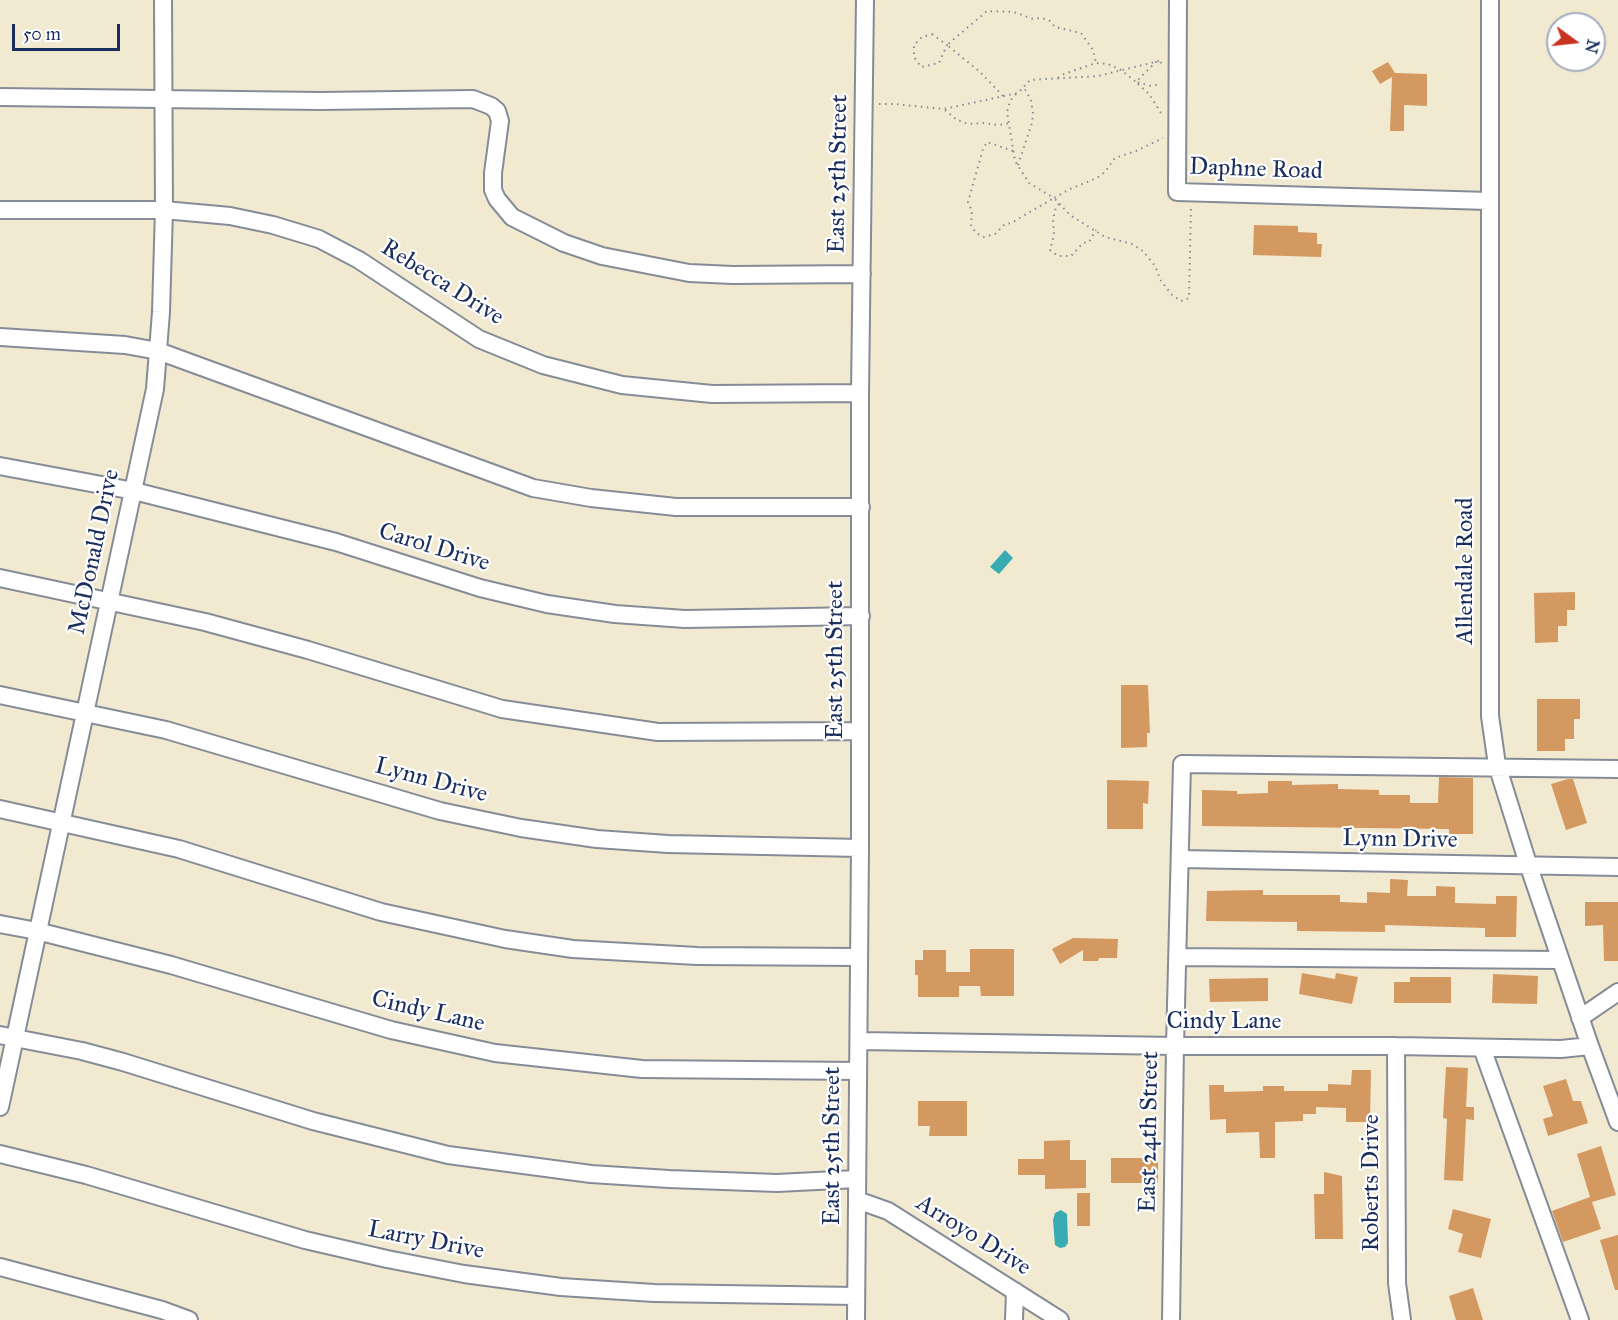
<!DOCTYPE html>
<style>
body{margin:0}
#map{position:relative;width:1618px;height:1320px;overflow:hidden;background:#f1e9d0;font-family:"IM FELL Great Primer",serif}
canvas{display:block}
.north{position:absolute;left:1546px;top:12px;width:60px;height:60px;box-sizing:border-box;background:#fff;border:2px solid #a4acbf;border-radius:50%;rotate:105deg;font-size:16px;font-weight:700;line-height:24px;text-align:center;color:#1b2f5e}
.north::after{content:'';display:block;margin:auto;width:21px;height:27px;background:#c8321e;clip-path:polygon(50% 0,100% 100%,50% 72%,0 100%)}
.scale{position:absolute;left:12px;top:24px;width:108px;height:27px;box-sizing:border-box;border:3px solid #1b2f5e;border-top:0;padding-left:8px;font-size:18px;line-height:21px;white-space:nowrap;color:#1b2f5e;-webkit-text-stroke:4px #fff;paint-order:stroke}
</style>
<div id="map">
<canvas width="1618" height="1320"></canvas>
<div class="north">N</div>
<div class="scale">50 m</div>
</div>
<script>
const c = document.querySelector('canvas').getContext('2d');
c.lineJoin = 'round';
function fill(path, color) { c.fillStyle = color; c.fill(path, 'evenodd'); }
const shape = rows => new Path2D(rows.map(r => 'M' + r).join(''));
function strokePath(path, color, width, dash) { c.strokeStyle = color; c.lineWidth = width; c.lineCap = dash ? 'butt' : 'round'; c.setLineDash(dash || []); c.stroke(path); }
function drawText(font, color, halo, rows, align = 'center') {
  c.font = font + ' "IM FELL Great Primer",serif'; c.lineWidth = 4.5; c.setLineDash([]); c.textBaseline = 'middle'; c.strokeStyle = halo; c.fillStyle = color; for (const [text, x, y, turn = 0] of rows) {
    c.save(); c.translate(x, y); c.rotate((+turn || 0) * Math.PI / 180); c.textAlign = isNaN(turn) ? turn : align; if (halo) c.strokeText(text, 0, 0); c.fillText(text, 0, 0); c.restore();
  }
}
const water = shape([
 [1005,550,1013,558,999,574,990,567],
 [1061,1210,1067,1214,1068,1243,1065,1247,1060,1248,1055,1245,1053,1220,1055,1213]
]);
const building = shape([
 [1388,62,1395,73,1427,74,1427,106,1404,105,1404,131,1390,131,1392,77,1380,84,1372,71],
 [1254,225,1298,226,1298,232,1317,233,1317,244,1322,244,1321,257,1253,255],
 [1575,592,1575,610,1567,610,1567,626,1558,626,1558,642,1535,643,1534,593],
 [1121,685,1148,685,1150,733,1147,733,1147,747,1121,748],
 [1537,699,1580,699,1580,719,1574,719,1574,739,1565,739,1565,751,1537,751],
 [1439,777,1473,778,1473,834,1449,834,1449,829,1202,826,1202,790,1237,791,1237,794,1268,793,1268,781,1292,781,1292,785,1338,784,1338,789,1379,790,1379,795,1410,795,1410,803,1438,803],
 [1568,779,1573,779,1587,823,1566,830,1551,784],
 [1107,780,1149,781,1148,804,1143,803,1143,829,1107,829],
 [1390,879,1408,880,1407,896,1436,896,1436,886,1455,887,1455,903,1496,904,1496,896,1517,896,1516,937,1485,937,1485,928,1385,925,1385,932,1297,931,1297,922,1206,921,1207,891,1263,890,1263,895,1340,895,1340,902,1367,903,1367,892,1390,893],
 [1585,902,1618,902,1618,961,1604,961,1603,925,1585,926],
 [1073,938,1118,939,1117,958,1099,958,1098,961,1083,961,1083,950,1060,964,1052,949],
 [970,949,1014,949,1014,996,981,996,980,986,959,986,959,997,918,997,918,975,915,975,915,960,923,960,923,950,946,950,946,972,970,972],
 [1302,973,1335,979,1336,973,1358,977,1352,1004,1299,994],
 [1493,974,1538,976,1537,1004,1492,1003],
 [1410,977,1451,977,1451,1003,1394,1003,1394,982,1410,982],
 [1268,978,1268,1001,1210,1002,1209,979],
 [1446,1067,1468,1068,1466,1107,1474,1107,1474,1120,1466,1119,1463,1181,1444,1180,1447,1119,1443,1118],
 [1352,1070,1371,1070,1370,1122,1346,1122,1346,1108,1316,1107,1316,1114,1303,1114,1303,1121,1275,1122,1275,1158,1260,1158,1259,1132,1226,1133,1226,1119,1210,1120,1209,1085,1224,1085,1224,1092,1263,1091,1263,1086,1284,1086,1284,1091,1328,1091,1328,1084,1351,1085],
 [1566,1079,1573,1101,1581,1101,1588,1123,1548,1136,1543,1119,1553,1116,1543,1086],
 [918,1101,967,1101,967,1136,929,1136,930,1126,918,1126],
 [1070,1140,1070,1160,1086,1160,1086,1188,1045,1189,1045,1175,1018,1175,1018,1159,1044,1159,1044,1141],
 [1601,1146,1616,1195,1592,1202,1601,1229,1563,1242,1552,1211,1590,1197,1577,1154],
 [1111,1158,1158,1158,1158,1183,1111,1183],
 [1324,1172,1342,1176,1343,1239,1315,1239,1314,1194,1324,1194],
 [1077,1193,1090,1193,1090,1226,1077,1226],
 [1453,1209,1491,1219,1481,1258,1458,1252,1463,1234,1448,1229],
 [1618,1235,1618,1290,1615,1290,1600,1240],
 [1473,1288,1483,1320,1456,1320,1449,1296]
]);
const path = shape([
 [932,34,947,45,939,63,921,67,914,57,914,45,922,37,932,34],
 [1058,78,1064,74,1096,63,1108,64,1121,70,1136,82,1157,61,1164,64],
 [1016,94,1010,101,1007,112,1015,161,1029,183,1054,198,1070,189,1097,178,1105,172,1115,158,1136,151,1163,138],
 [1003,96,980,72,947,45,987,11,1014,12,1033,19,1042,18,1050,21,1055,27,1081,33,1093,50,1096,63],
 [879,104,894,104,944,109,1018,93,1030,80,1098,76,1163,60],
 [945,110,957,120,968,124,982,123,999,125,1010,123],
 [1161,113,1149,94,1136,82,1151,86,1161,84],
 [1013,151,987,142,983,149,968,202,972,211,971,225,976,233,984,237,995,234,1005,224,1011,223,1054,198,1070,215,1105,237,1132,244,1143,251,1155,266,1161,281,1172,295,1181,301,1189,298,1191,207],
 [1018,165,1032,123,1033,113,1031,100,1023,86],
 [1059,204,1056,207,1053,220,1054,235,1050,250,1058,256,1071,256,1083,243,1089,242,1096,230]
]);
const minor = shape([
 [1178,0,1177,192,1489,201],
 [1490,0,1490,716,1497,765,1529,867,1590,1046,1618,1122],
 [0,97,320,101,473,99,491,106,497,111,500,121,493,173,493,190,497,199,512,217,564,243,602,256,689,273,733,275,862,274],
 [0,210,164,210,230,216,273,225,319,239,359,260,479,339,543,365,622,385,712,394,860,393],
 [0,337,125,345,158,351,533,488,591,498,676,507,861,507],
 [0,466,134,491,336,542,480,588,547,604,615,614,685,619,861,616],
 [0,578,205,622,308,650,502,709,658,732,860,731],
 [0,695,166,730,440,811,521,828,597,839,668,844,860,848],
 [0,809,179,849,381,912,505,939,573,949,697,956,859,957],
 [1181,859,1618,867],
 [0,924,37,931,171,965,391,1030,495,1053,642,1069,858,1071],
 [1178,957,1560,960],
 [1580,1018,1618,992],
 [0,1035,82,1051,123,1062,313,1121,448,1155,591,1174,669,1179,777,1183,857,1179],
 [859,1041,1175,1046,1396,1046,1561,1049,1590,1046],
 [1396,1046,1397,1283,1402,1320],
 [1482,1048,1580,1320],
 [0,1107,155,389,161,312,164,210,163,0],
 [0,1154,86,1175,305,1240,387,1259,464,1274,561,1287,654,1293,856,1296],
 [857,1200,888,1211,1060,1320],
 [0,1267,162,1310,189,1320],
 [856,1320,860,848,860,393,865,0],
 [1014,1320,1015,1291],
 [1171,1320,1175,1046,1182,764,1618,769]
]);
const streetNames = [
 ["Daphne Road",1256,170,2],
 ["East 25th Street",839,174,-89],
 ["Rebecca Drive",442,283,32],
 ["Carol Drive",434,548,17],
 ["McDonald Drive",95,552,-78],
 ["Allendale Road",1466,571,-90],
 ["East 25th Street",836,660,-90],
 ["Lynn Drive",431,781,15],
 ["Lynn Drive",1400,840,1],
 ["Cindy Lane",428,1012,13],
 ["Cindy Lane",1224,1022],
 ["East 24th Street",1150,1132,-89],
 ["East 25th Street",833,1146,-90],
 ["Roberts Drive",1372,1183,-90],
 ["Arroyo Drive",973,1236,32],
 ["Larry Drive",426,1241,11]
];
fill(water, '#39abb2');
fill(building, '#d49861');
strokePath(minor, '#868c97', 20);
strokePath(path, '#868c97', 2, [1.5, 4.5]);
strokePath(minor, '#fff', 16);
drawText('24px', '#1b2f5e', '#fff', streetNames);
</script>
